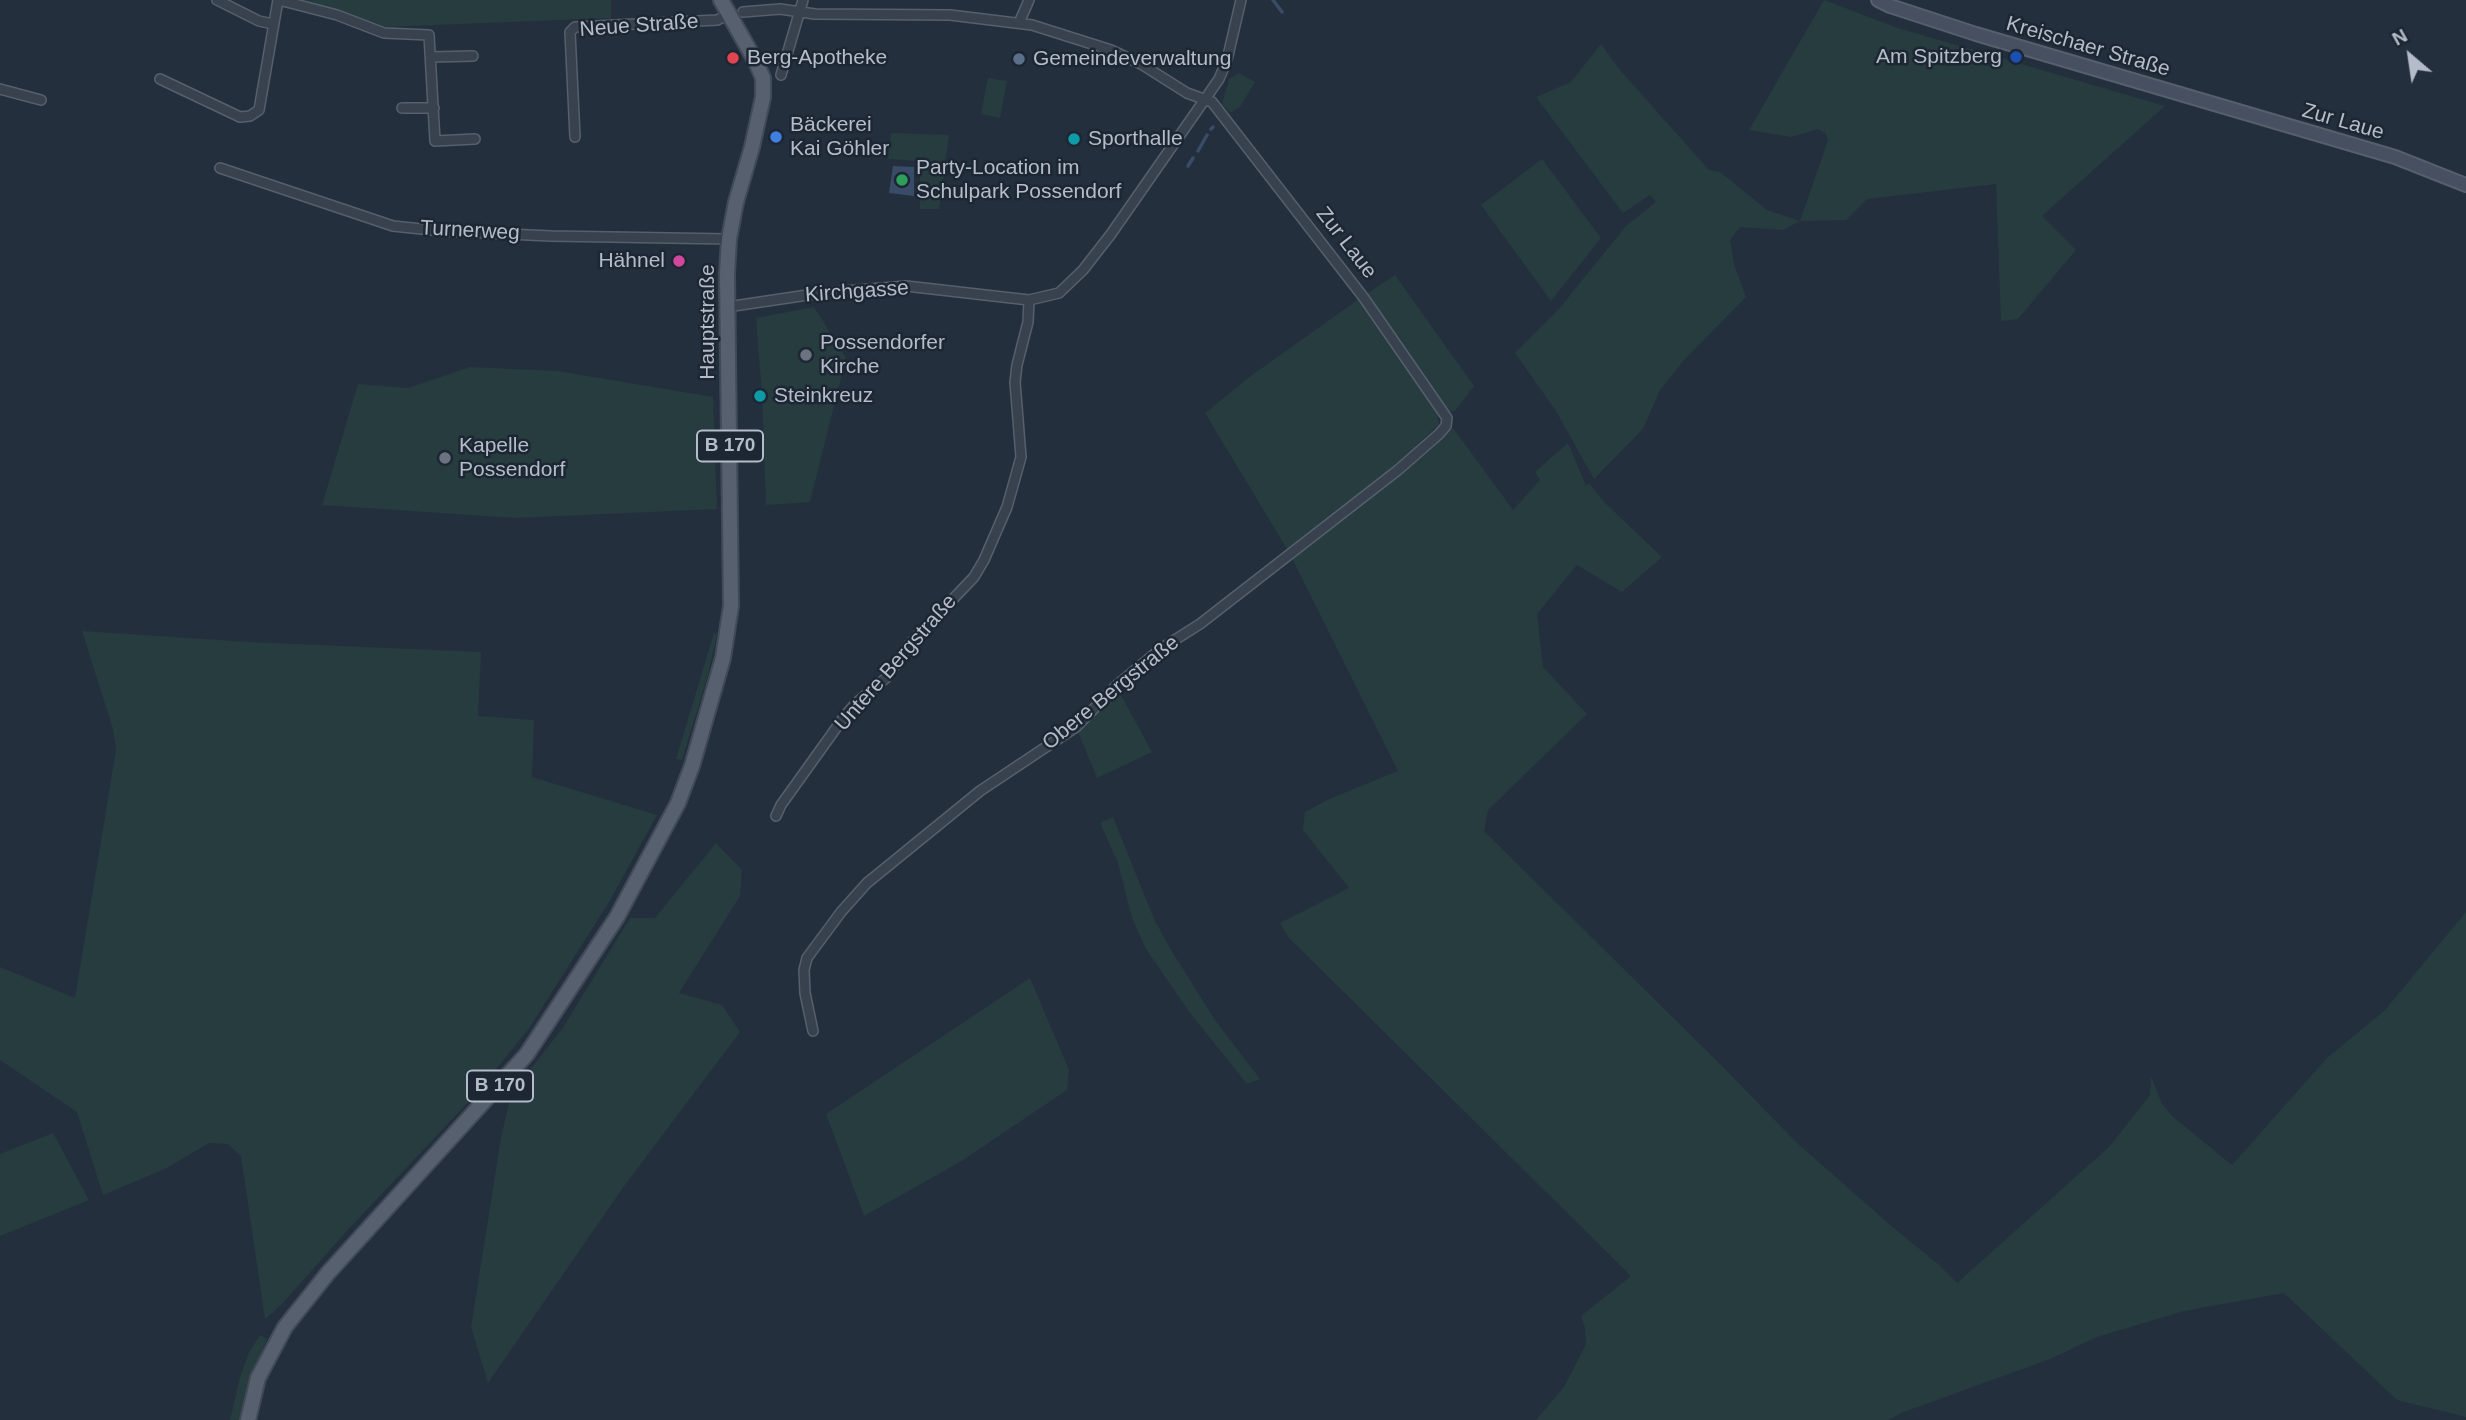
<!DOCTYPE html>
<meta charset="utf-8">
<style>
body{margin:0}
#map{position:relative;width:2466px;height:1420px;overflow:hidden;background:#242f3e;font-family:Arial,sans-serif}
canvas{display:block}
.north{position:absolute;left:2375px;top:21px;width:70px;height:70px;-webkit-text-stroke:5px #1d2633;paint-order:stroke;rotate:331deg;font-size:19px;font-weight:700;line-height:28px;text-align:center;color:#b4bcc9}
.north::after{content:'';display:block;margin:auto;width:24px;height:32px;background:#b4bcc9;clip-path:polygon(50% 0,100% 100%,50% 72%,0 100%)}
</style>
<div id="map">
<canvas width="2466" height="1420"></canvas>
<div class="north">N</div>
</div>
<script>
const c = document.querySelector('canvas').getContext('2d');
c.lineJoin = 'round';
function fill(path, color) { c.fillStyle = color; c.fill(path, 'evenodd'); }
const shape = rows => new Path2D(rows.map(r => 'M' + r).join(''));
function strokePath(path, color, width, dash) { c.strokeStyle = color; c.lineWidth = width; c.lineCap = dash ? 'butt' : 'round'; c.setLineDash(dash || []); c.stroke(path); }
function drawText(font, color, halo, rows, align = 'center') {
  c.font = font + ' Arial,sans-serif'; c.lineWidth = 5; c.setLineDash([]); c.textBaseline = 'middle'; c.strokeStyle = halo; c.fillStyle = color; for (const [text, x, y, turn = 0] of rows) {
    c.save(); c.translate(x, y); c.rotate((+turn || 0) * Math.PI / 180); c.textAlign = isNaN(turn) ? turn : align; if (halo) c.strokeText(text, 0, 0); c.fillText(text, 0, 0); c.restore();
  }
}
const green = shape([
 [306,0,611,0,611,18,384,27],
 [1824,0,1898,28,2165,106,2042,216,2076,250,2018,319,2001,321,1996,184,1867,199,1846,220,1800,221,1783,230,1740,227,1730,240,1734,264,1746,297,1684,360,1660,390,1643,429,1594,479,1556,411,1515,353,1558,310,1626,226,1656,202,1650,195,1623,213,1536,97,1571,82,1601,44,1619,69,1709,170,1720,172,1767,210,1800,221,1828,140,1825,133,1818,129,1791,137,1749,130],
 [1239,73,1255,82,1240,107,1230,113,1222,104,1229,79],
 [988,78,1007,81,1000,118,981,114],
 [891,133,949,135,939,209,920,209,920,161,888,159],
 [1542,159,1601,238,1551,301,1481,205],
 [1395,275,1474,386,1455,411,1447,411,1365,295],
 [1359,299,1436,409,1439,424,1348,513,1402,473,1453,428,1513,510,1540,480,1535,472,1568,443,1586,486,1589,483,1604,502,1662,557,1622,592,1577,565,1537,614,1543,667,1587,714,1488,810,1484,831,1721,1065,1796,1142,1889,1224,1938,1264,1957,1283,2109,1147,2150,1095,2151,1077,2162,1104,2172,1116,2232,1165,2327,1058,2385,1010,2466,912,2466,1417,2397,1400,2284,1293,2184,1311,2097,1337,2050,1359,1901,1413,1888,1420,1536,1420,1564,1387,1586,1344,1585,1328,1581,1316,1631,1276,1288,937,1280,923,1349,888,1303,830,1305,812,1327,800,1398,771,1290,554,1205,413,1252,375],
 [814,307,846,358,810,502,766,505,762,395,756,318],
 [470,367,557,371,713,397,717,509,515,518,322,505,358,384,408,388],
 [82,631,249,642,481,652,478,716,534,720,532,777,657,815,609,902,528,1030,474,1096,345,1233,282,1304,265,1319,241,1156,228,1144,209,1143,167,1168,103,1195,77,1112,0,1060,0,967,75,998,116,750,113,729],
 [714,633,717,634,708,675,682,760,676,759],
 [1116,686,1152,752,1097,778,1076,727],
 [1113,817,1154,919,1171,950,1215,1020,1260,1079,1247,1084,1190,1013,1146,949,1132,918,1118,863,1100,823],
 [716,843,742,870,740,896,679,993,722,1005,740,1032,622,1189,488,1383,471,1327,501,1138,511,1094,562,1029,630,918,655,918],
 [1030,978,1069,1070,1067,1090,960,1162,864,1216,826,1114],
 [53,1133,89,1200,0,1236,0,1154],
 [260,1335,267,1339,248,1383,239,1420,230,1420,240,1377,249,1352]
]);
const water = shape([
 [893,166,914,167,914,196,889,193]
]);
const stream = shape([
 [1273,0,1282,12],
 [1211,129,1213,127],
 [1198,151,1207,135],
 [1188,166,1193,158]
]);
const minor = shape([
 [217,0,259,21,273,24],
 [279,0,337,15,384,33,429,35,435,141,475,139],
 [743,12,780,9,815,14,950,15,1032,25,1111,50,1141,64,1187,93,1212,102,1364,298,1447,418,1446,426,1439,434,1398,470,1200,624,1162,648,1116,686,1076,727,980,791,867,883,841,912,807,958,804,970,805,993,813,1031],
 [1019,23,1029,0],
 [431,57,473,56],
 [781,75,803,0],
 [160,79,240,117,250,116,259,110,278,0],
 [0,89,41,100],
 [402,108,434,108],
 [575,137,570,32,575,27,717,20,730,14],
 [220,168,393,226,441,231,551,236,729,239],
 [727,307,821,293,906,286,1029,300,1059,293,1083,270,1111,234,1219,79,1227,60,1241,0],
 [776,816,781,805,844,717,856,703,886,678,909,645,974,577,984,560,1007,507,1021,457,1015,382,1017,365,1028,322,1029,300]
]);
const secondary = shape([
 [1878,0,1890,6,1976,34,2395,157,2466,185]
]);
const primary = shape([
 [248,1420,258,1378,285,1327,328,1273,527,1054,617,917,678,803,692,766,723,658,731,606,727,273,729,239,736,202,752,147,763,97,763,78,756,62,721,0]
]);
const markers = [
 [2016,57,7,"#1a4fb4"],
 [733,58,7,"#e0444e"],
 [1019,59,7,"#5c6f8a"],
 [776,137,7,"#3f7fe0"],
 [1074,139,7,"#0f9aa8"],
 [902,180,7,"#2e9e5b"],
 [679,261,7,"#d1479c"],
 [806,355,7,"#6b7280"],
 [760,396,7,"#0f9aa8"],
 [445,458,7,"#6b7280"]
];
const shields = [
 [730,446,66],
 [500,1086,66]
];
const shieldNames = [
 ["B 170",730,446],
 ["B 170",500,1086]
];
const streetNames = [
 ["Neue Straße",639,26,-4],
 ["Kreischaer Straße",2088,47,16],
 ["Zur Laue",2343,122,16],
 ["Turnerweg",470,231,3],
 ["Zur Laue",1346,243,52],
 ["Kirchgasse",857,292,-4],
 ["Hauptstraße",708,322,-90],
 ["Untere Bergstraße",896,663,-49],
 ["Obere Bergstraße",1111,693,-39]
];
const poiNames = [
 ["Am Spitzberg",2002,57,"right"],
 ["Berg-Apotheke",747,58],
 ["Gemeindeverwaltung",1033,59],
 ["Bäckerei",790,125],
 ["Kai Göhler",790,149],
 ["Sporthalle",1088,139],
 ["Party-Location im",916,168],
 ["Schulpark Possendorf",916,192],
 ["Hähnel",665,261,"right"],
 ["Possendorfer",820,343],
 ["Kirche",820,367],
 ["Steinkreuz",774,396],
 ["Kapelle",459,446],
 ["Possendorf",459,470]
];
fill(green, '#263c3f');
fill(water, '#394c67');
strokePath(stream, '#394c67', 3.5);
strokePath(minor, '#565f6c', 12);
strokePath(secondary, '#565f6c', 16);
strokePath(primary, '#414a57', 18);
strokePath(minor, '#38414e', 9);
strokePath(secondary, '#465061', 12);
strokePath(primary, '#56606e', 14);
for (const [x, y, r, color] of markers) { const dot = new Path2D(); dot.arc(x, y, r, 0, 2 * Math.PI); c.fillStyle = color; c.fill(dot); strokePath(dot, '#1d2633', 2.5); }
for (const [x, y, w] of shields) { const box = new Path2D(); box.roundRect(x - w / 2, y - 15.5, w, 31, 5); c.fillStyle = '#1d2633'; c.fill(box); strokePath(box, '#b4bcc9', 2); }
drawText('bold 19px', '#b4bcc9', null, shieldNames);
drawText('21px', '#b4bcc9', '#1d2633', streetNames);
drawText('21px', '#b4bcc9', '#1d2633', poiNames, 'left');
</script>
